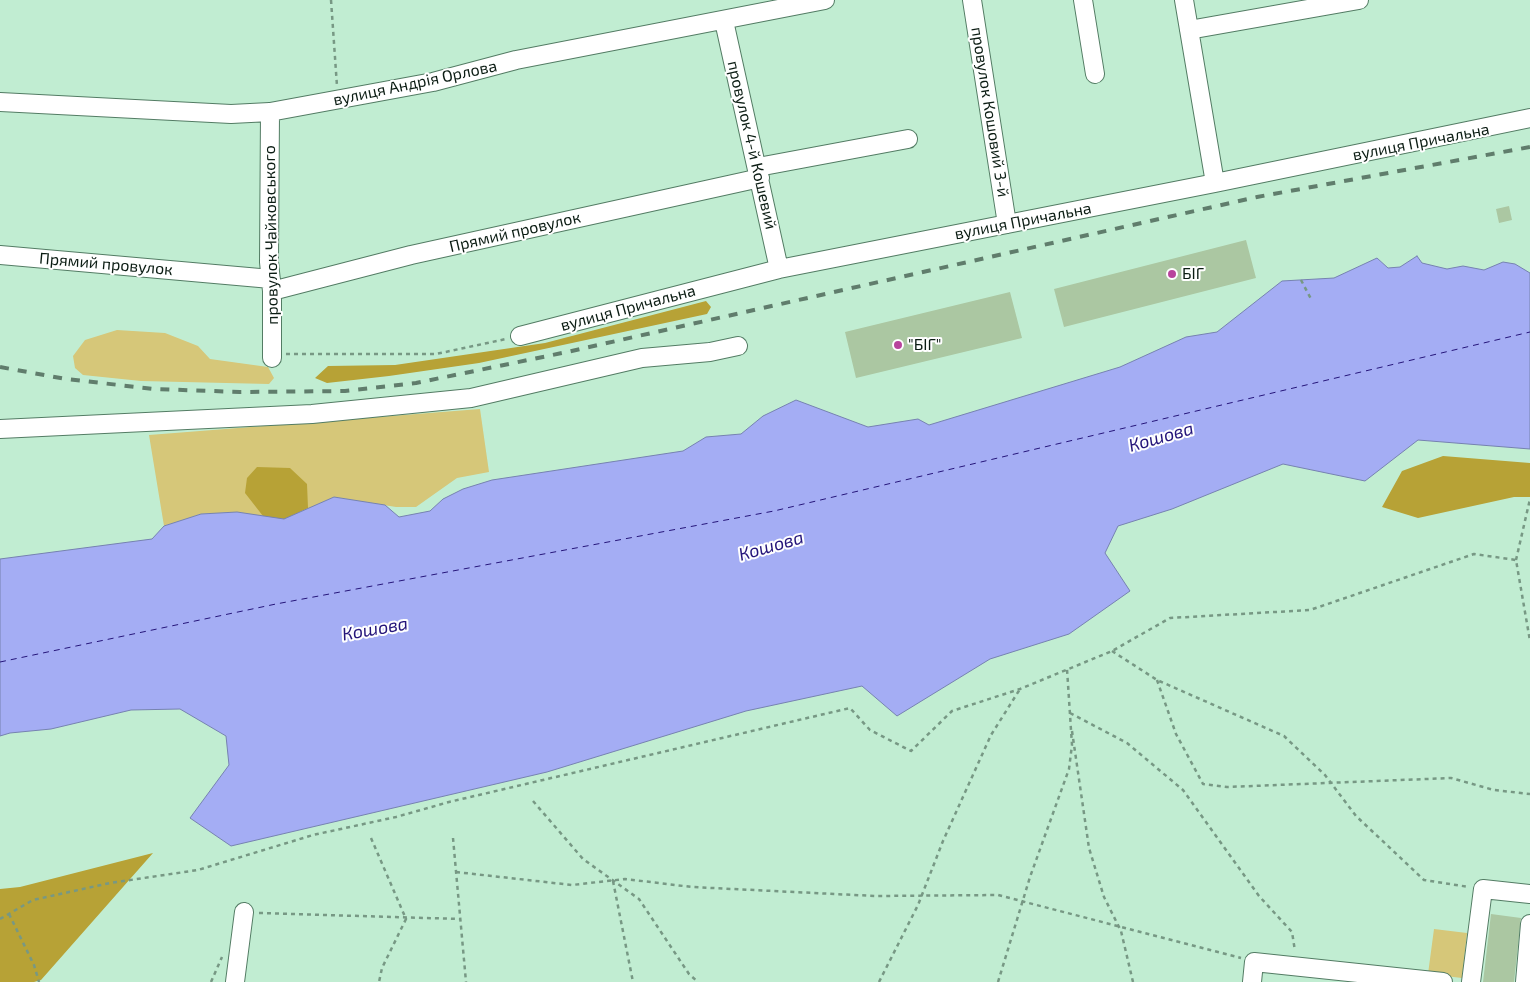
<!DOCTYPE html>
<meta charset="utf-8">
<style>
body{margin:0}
canvas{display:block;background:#c1edd2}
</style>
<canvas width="1530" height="982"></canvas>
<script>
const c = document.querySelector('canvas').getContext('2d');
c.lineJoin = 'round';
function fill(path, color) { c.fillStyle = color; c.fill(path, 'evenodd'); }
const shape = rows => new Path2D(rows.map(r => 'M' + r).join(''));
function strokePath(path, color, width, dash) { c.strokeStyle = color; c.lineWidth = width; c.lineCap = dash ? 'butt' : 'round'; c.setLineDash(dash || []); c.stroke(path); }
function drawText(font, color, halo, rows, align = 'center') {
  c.font = font + ' "Exo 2",sans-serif'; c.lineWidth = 4; c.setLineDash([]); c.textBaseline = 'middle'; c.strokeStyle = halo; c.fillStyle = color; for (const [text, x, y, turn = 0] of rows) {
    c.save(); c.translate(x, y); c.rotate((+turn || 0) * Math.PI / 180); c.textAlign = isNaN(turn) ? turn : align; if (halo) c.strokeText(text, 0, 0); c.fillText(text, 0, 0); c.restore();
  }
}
const green = shape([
 [117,330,165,333,198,346,210,359,268,367,274,378,269,384,141,381,83,375,75,368,73,356,85,340],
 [480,409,489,472,457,478,416,507,396,507,334,497,283,520,237,512,201,514,164,526,149,435],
 [1434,929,1467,933,1462,978,1428,974]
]);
const forest = shape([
 [706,301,711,307,707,314,479,363,389,376,327,383,315,378,328,366,395,365,545,343],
 [1443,456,1530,463,1530,497,1514,497,1418,518,1382,507,1402,471],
 [257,467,290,468,307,484,308,508,283,520,263,516,245,493,247,478],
 [153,853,41,980,34,982,0,982,0,889,20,887]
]);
const water = shape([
 [1417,256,1422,263,1447,269,1463,266,1484,270,1503,262,1515,264,1530,273,1530,449,1418,440,1365,481,1283,464,1172,509,1118,526,1105,553,1130,591,1069,634,990,659,897,716,862,686,746,711,547,772,231,846,190,818,229,765,226,736,180,709,131,710,51,729,10,733,0,736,0,559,152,539,164,526,201,514,237,512,284,519,334,497,385,505,399,517,430,511,443,499,463,489,492,480,683,451,706,437,741,434,763,416,796,400,868,427,918,419,929,425,1120,367,1186,337,1217,332,1282,281,1334,278,1377,258,1388,268,1400,267,1417,256]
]);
const ferry = shape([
 [0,662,276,604,774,511,1530,332]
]);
const building = shape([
 [1509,206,1512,220,1499,223,1496,209],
 [1246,240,1256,278,1064,327,1054,289],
 [1010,292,1022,338,856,378,845,332],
 [1491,914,1521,918,1514,982,1483,982]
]);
const path = shape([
 [331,0,337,86],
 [1301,280,1311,299],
 [286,354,436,354,506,339],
 [1516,560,1530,499],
 [1112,651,1157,680,1284,736,1325,775,1356,816,1424,880,1469,887],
 [1157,680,1176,734,1203,784,1227,787,1451,778,1494,790,1530,794],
 [1070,713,1127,743,1183,790,1259,896,1292,932,1295,951],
 [1072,731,1089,848,1104,897,1121,931,1133,982],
 [533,801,583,859,639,899,689,974,698,982],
 [371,838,406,919,382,968,379,982],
 [453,838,466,982],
 [456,872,572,885,625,879,692,887,875,896,998,895,1241,958],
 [613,881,633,982],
 [259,913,460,919],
 [9,914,34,965,39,982],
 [0,919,33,900,110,883,198,870,313,835,396,817,449,802,850,708,870,730,911,751,952,711,1020,689,1112,651,1170,618,1310,610,1474,554,1516,560,1530,641],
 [211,982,222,957],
 [879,982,918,905,943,841,991,735,1020,689],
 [998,982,1030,877,1069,769,1072,745,1067,669]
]);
const minor = shape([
 [972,0,1007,224],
 [1083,0,1095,74],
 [1184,0,1215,183],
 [724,21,779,269],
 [1189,30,1359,0],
 [0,102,231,114,270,112,433,82,516,60,825,0],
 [270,112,269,262,272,291,272,358],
 [758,167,908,139],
 [0,255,271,279],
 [272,291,411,255,760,178],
 [520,336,779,269,1215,183,1530,118],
 [0,429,312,414,471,398,642,358,710,352,738,346],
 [235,982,244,912],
 [1252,982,1254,962,1443,982],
 [1471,982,1483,889,1530,894],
 [1525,982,1530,924]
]);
const rail = shape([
 [0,367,66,379,154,389,240,392,345,391,416,383,567,352,1257,197,1530,147]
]);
const markers = [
 [1172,274,5,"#b8449d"],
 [898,345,5,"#b8449d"]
];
const streetNames = [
 ["вулиця Андрія Орлова",415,83,-12],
 ["провулок Кошовий 3-й",990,112,81],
 ["вулиця Причальна",1421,142,-11],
 ["провулок 4-й Кошевий",752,145,77],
 ["вулиця Причальна",1023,221,-11],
 ["Прямий провулок",515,232,-13],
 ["провулок Чайковського",271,235,-91],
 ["Прямий провулок",106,264,5],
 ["вулиця Причальна",628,308,-15]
];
const poiNames = [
 ["БІГ",1182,274],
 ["\"БІГ\"",908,345]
];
const waterNames = [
 ["Кошова",1161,437,-16],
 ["Кошова",771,546,-16],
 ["Кошова",375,629,-10]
];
fill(green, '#d6c779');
fill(forest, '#b7a236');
fill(water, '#a4adf4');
strokePath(water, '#7682b0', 1);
strokePath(ferry, '#25157a', 1, [6, 5]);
fill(building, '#abc7a2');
strokePath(minor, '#537c64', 20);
strokePath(path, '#779884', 2.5, [4, 4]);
strokePath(minor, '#fff', 18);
strokePath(rail, '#607d6c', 4, [9, 9]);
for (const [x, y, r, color] of markers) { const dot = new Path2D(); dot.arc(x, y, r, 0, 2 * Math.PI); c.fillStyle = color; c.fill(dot); strokePath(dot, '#fff', 2); }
drawText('16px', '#0b1c13', '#fff', streetNames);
drawText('16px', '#0b1c13', '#fff', poiNames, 'left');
drawText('italic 18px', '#25157a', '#fff', waterNames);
</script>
